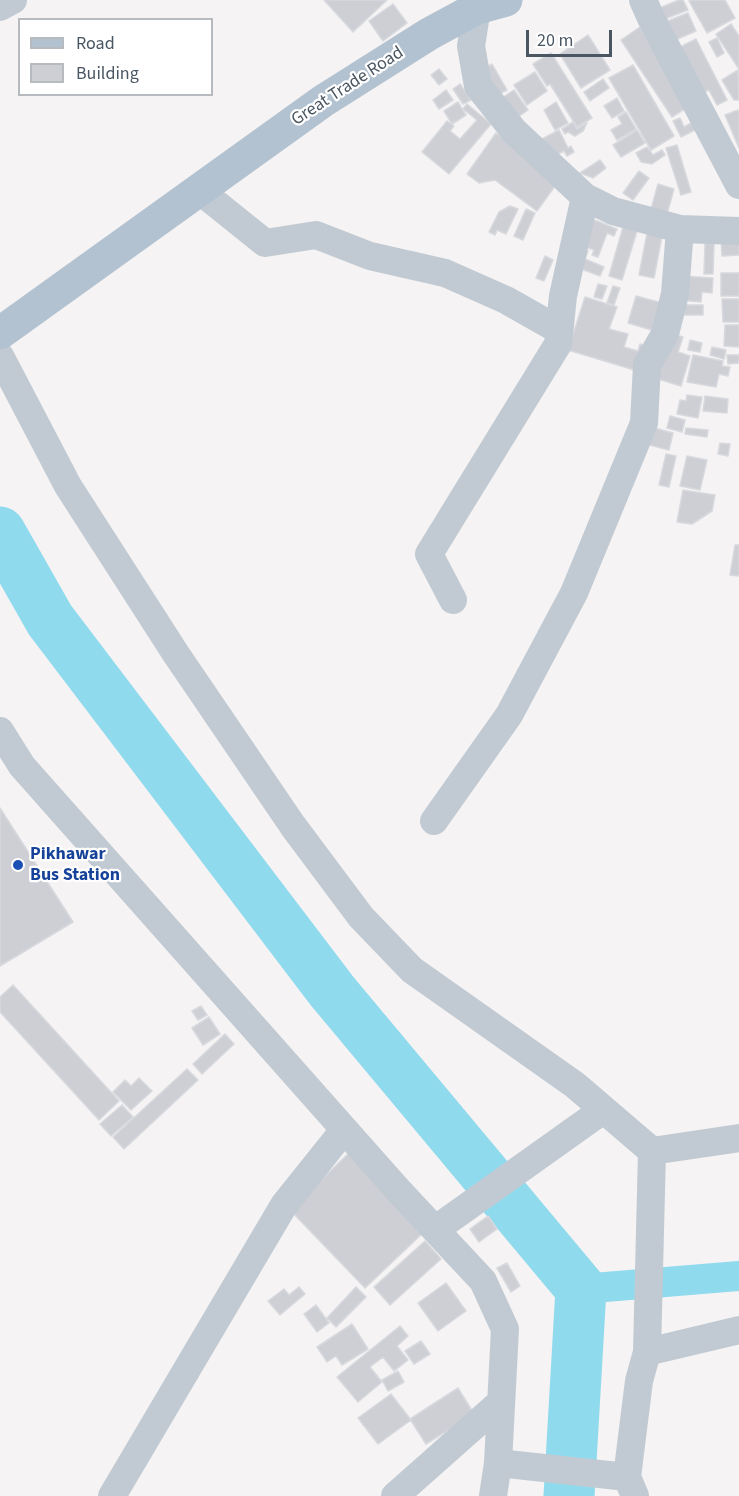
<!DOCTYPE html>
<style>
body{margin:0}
#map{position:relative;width:739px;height:1496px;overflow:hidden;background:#f5f3f3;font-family:"Source Sans 3",sans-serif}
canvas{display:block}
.legend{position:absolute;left:18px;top:18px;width:195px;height:78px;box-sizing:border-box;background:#fff;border:2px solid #b7bbc0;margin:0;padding:8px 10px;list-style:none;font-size:18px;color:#4a5661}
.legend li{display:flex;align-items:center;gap:12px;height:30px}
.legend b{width:30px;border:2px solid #b7bbc0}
.scale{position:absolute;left:526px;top:30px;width:86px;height:27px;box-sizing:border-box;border:3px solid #4a5661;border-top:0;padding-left:8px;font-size:18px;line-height:21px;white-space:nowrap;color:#4a5661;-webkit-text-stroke:4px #fff;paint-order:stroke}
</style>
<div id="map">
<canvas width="739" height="1496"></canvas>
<ul class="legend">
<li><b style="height:8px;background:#b3c2d1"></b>Road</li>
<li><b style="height:16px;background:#cdcfd5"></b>Building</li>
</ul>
<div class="scale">20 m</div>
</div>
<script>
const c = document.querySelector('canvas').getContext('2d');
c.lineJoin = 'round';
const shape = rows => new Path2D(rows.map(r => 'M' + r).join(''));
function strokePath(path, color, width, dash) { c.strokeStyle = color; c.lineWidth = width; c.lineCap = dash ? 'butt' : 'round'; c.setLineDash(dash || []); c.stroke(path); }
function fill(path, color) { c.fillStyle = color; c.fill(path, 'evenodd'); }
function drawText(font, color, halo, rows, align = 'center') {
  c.font = font + ' "Source Sans 3",sans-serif'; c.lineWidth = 4.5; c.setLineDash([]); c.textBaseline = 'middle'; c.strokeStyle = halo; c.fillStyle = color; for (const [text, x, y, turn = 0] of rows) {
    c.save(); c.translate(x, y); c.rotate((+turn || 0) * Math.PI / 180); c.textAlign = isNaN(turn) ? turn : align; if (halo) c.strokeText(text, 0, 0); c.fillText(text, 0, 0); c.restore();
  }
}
const canal = shape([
 [581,1289,739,1276]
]);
const river = shape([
 [0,532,50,620,332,991,581,1289,569,1496]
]);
const building = shape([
 [324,0,387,0,353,32,324,0],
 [679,0,683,0,688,10,662,20,657,9,679,0],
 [691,0,725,0,735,18,707,33,689,1,691,0],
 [393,4,407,23,383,41,369,21,393,4],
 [688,13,696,31,673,41,665,22,688,13],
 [731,24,739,36,739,69,716,34,731,24],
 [640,27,691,105,672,117,621,40,640,27],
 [588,35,610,70,581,88,560,54,588,35],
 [717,38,724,53,717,57,709,42,717,38],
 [696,39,727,100,717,105,709,90,700,94,678,48,696,39],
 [551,53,592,118,577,127,550,84,547,86,533,64,551,53],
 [492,64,507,90,499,94,484,69,492,64],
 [633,65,674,136,651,150,609,78,633,65],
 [439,69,447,79,439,85,431,75,439,69],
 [738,70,739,100,734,100,722,80,738,70],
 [535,72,547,91,527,105,514,85,535,72],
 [603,79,609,88,590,101,584,92,603,79],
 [460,84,471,100,463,104,453,89,460,84],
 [446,90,453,100,439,109,433,100,446,90],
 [514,90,528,110,515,119,502,98,514,90],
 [617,98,624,111,612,118,604,106,617,98],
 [458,102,466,115,452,124,444,111,458,102],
 [556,102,568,123,555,130,544,110,556,102],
 [467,104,491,124,449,174,422,152,447,121,454,126,450,131,460,139,477,120,463,109,467,104],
 [738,110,739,112,739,148,725,115,738,110],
 [626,112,636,129,617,140,611,130,622,124,618,117,626,112],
 [680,118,684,127,695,121,699,128,681,137,673,121,680,118],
 [573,122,577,129,587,123,583,131,575,136,568,132,565,134,562,129,573,122],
 [559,130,568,148,571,146,574,152,567,156,564,151,551,157,542,139,559,130],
 [637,130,645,143,621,157,613,145,637,130],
 [496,133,560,179,537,211,495,180,479,183,467,174,496,133],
 [677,145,691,192,681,195,666,148,677,145],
 [647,147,653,155,662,150,665,155,652,164,641,162,636,153,647,147],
 [600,160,606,168,593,178,580,173,600,160],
 [639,171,649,178,633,200,623,193,639,171],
 [658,184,674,189,667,214,651,209,658,184],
 [510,206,518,209,506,234,497,230,495,235,489,232,499,212,510,206],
 [526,209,535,213,523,240,514,236,526,209],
 [592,219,617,229,614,236,607,233,598,257,592,255,594,250,581,245,592,219],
 [623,227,637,231,622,280,609,276,623,227],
 [648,228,663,231,654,278,639,275,648,228],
 [739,239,739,255,722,256,721,240,739,239],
 [705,243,714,244,713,274,704,274,705,243],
 [583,249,588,251,585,259,604,267,600,276,576,267,583,249],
 [545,256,553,260,544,281,536,278,545,256],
 [721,273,739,273,739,296,721,296,721,273],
 [681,276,713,278,712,293,702,292,701,302,680,300,681,276],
 [598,284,607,286,602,299,594,297,598,284],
 [613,286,620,288,614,305,607,303,613,286],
 [636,296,666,304,658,332,628,323,636,296],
 [585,297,617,307,609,329,628,334,624,347,638,351,640,344,649,347,641,372,568,350,585,297],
 [722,299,739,299,739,322,723,322,722,299],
 [684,305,703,305,703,315,684,315,684,305],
 [725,325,739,325,739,347,724,346,725,325],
 [669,333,683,337,678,352,690,356,681,386,655,378,669,333],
 [690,340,702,343,700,352,688,350,690,340],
 [712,347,726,350,724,359,710,355,712,347],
 [693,355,723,361,722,366,730,367,728,376,719,374,716,387,687,382,693,355],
 [727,355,739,355,739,363,728,364,727,355],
 [687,395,702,397,698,418,677,414,680,400,686,401,687,395],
 [705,396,728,399,727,413,703,411,705,396],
 [670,416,685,420,682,432,667,428,670,416],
 [647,426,673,433,669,450,642,443,647,426],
 [686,428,708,430,707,437,685,434,686,428],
 [720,443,730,444,728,456,718,454,720,443],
 [666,454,676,456,669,487,659,485,666,454],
 [687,456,707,460,700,490,680,486,687,456],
 [683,490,715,495,712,511,692,524,677,522,683,490],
 [735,545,739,545,739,576,730,575,735,545],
 [0,808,73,922,0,966,0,808],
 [13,985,119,1101,99,1120,0,1012,0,997,13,985],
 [201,1006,207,1015,198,1020,192,1011,201,1006],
 [209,1017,220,1034,203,1045,192,1028,209,1017],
 [225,1034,234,1044,202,1074,193,1064,225,1034],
 [187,1069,198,1080,124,1149,113,1137,187,1069],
 [139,1078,152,1091,131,1110,113,1092,125,1080,131,1086,139,1078],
 [122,1105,133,1117,111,1136,100,1124,122,1105],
 [351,1151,426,1230,365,1288,290,1210,351,1151],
 [488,1216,497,1229,479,1242,470,1229,488,1216],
 [425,1241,441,1259,390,1305,374,1287,425,1241],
 [507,1263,520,1286,511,1292,497,1268,507,1263],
 [446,1283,466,1311,438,1331,418,1303,446,1283],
 [299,1287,305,1294,280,1315,268,1301,284,1289,289,1295,299,1287],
 [356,1287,366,1297,336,1327,327,1318,356,1287],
 [316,1305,329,1323,317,1332,304,1314,316,1305],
 [352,1324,368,1349,342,1365,336,1356,327,1362,317,1347,352,1324],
 [400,1326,408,1336,397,1346,408,1360,394,1371,383,1357,370,1367,382,1382,358,1402,337,1377,400,1326],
 [421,1341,430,1354,414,1364,405,1351,421,1341],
 [398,1371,404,1382,388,1391,382,1380,398,1371],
 [458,1388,474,1414,426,1444,410,1419,458,1388],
 [391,1394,411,1420,378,1444,358,1418,391,1394]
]);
const minor = shape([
 [643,0,651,18,739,185],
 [0,7,13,0],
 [477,8,471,46,478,86,514,131,585,197,613,211,680,229,739,231],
 [199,190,265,243,316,235,370,256,445,273,506,300,559,330],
 [0,356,68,486,176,654,293,826,361,917,412,970,575,1085,652,1151,739,1138],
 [453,600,429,554,558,344,563,296,585,197],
 [0,731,22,766,398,1190,483,1281,505,1329,498,1463,493,1496],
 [434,821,509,715,574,593,644,423,647,365,665,334,675,294,680,229],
 [436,1229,603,1110],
 [647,1352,652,1151],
 [498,1463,627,1477],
 [112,1496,284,1205,344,1130],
 [395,1496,501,1402],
 [635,1496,627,1477,639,1381,647,1352,739,1330]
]);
const major = shape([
 [0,333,323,101,429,34,477,8,506,0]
]);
const markers = [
 [18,865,6,"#1a4fb4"]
];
const streetNames = [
 ["Great Trade Road",348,87,-33]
];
const transitNames = [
 ["Pikhawar",30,855],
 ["Bus Station",30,876]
];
strokePath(canal, '#90daee', 30);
strokePath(river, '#90daee', 51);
fill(building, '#cdcfd5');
strokePath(building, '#d7d9de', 1.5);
strokePath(minor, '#c1cad2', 28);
strokePath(major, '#b3c2d1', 33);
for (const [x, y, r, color] of markers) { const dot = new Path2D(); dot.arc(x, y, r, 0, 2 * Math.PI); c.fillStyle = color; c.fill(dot); strokePath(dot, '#fff', 2); }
drawText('18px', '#4a5661', '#fff', streetNames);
drawText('bold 18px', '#164399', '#fff', transitNames, 'left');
</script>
